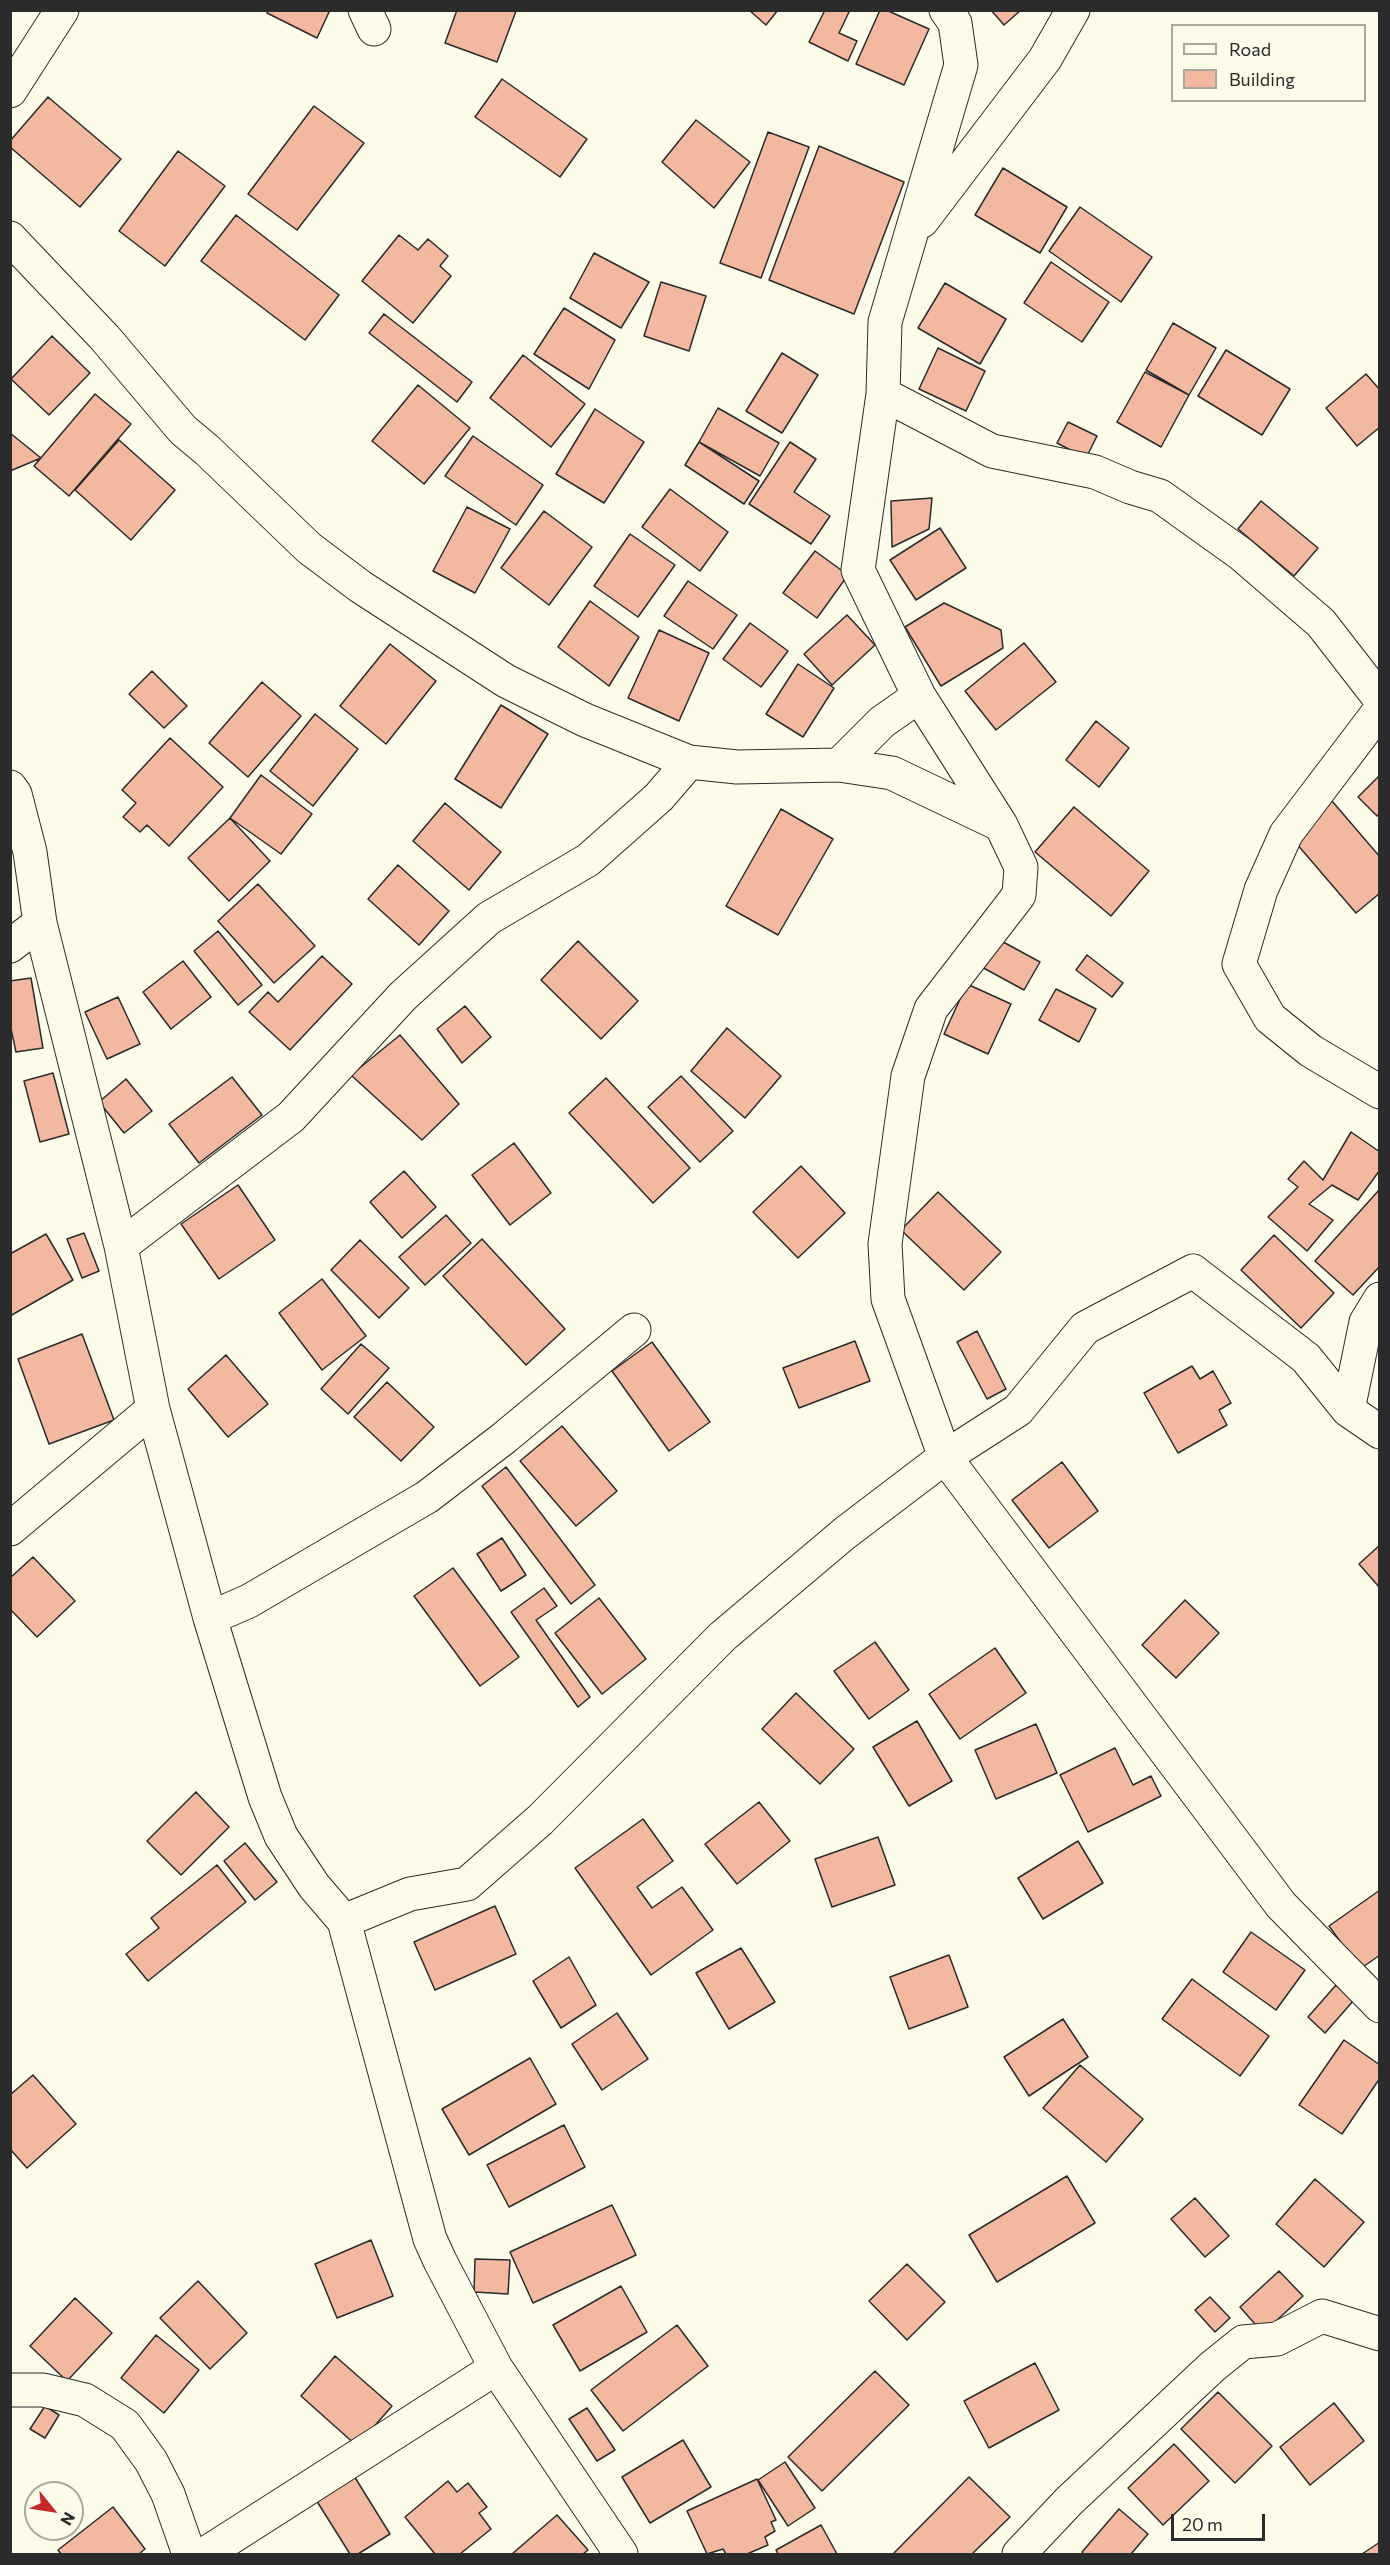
<!DOCTYPE html>
<style>
body{margin:0}
#map{position:relative;width:1390px;height:2565px;overflow:hidden;background:#fdfbea;font-family:Commissioner,sans-serif}
canvas{display:block}
.frame{position:absolute;inset:0;border:12px solid #2b2b2b;pointer-events:none}
.legend{position:absolute;left:1171px;top:24px;width:195px;height:78px;box-sizing:border-box;background:#fdfbea;border:2px solid #a9a89e;margin:0;padding:8px 10px;list-style:none;font-size:18px;color:#2b2b2b}
.legend li{display:flex;align-items:center;gap:12px;height:30px}
.legend b{width:30px;border:2px solid #a9a89e}
.north{position:absolute;left:24px;top:2481px;width:60px;height:60px;box-sizing:border-box;background:#fdfbea;border:2px solid #a9a89e;border-radius:50%;rotate:120deg;font-size:16px;font-weight:700;line-height:24px;text-align:center;color:#2b2b2b}
.north::after{content:'';display:block;margin:auto;width:21px;height:27px;background:#c62828;clip-path:polygon(50% 0,100% 100%,50% 72%,0 100%)}
.scale{position:absolute;left:1171px;top:2514px;width:94px;height:27px;box-sizing:border-box;border:3px solid #2b2b2b;border-top:0;padding-left:8px;font-size:18px;line-height:21px;white-space:nowrap;color:#2b2b2b;-webkit-text-stroke:4px #fdfbea;paint-order:stroke}
</style>
<div id="map">
<canvas width="1390" height="2565"></canvas>
<div class="frame"></div>
<ul class="legend">
<li><b style="height:8px;background:#fdfbea"></b>Road</li>
<li><b style="height:16px;background:#f2b8a0"></b>Building</li>
</ul>
<div class="north">N</div>
<div class="scale">20 m</div>
</div>
<script>
const c = document.querySelector('canvas').getContext('2d');
c.lineJoin = 'round';
function fill(path, color) { c.fillStyle = color; c.fill(path, 'evenodd'); }
const shape = rows => new Path2D(rows.map(r => 'M' + r).join(''));
function strokePath(path, color, width, dash) { c.strokeStyle = color; c.lineWidth = width; c.lineCap = dash ? 'butt' : 'round'; c.setLineDash(dash || []); c.stroke(path); }
const building = shape([
 [268,10,330,10,317,38,267,13,268,10],
 [457,10,516,11,497,62,445,43,457,10],
 [749,10,778,10,766,25,749,10],
 [825,10,850,10,839,33,857,41,848,61,809,42,825,10],
 [880,10,886,10,929,29,904,85,856,64,880,10],
 [991,10,1021,10,1004,25,991,10],
 [502,79,587,139,560,177,475,117,502,79],
 [48,97,121,159,80,207,10,147,10,141,48,97],
 [314,106,364,143,297,230,248,194,314,106],
 [696,120,750,162,714,208,662,162,696,120],
 [768,132,809,147,761,278,720,263,768,132],
 [819,146,904,182,854,314,769,280,819,146],
 [178,151,225,186,165,266,119,231,178,151],
 [1003,168,1067,207,1040,253,975,215,1003,168],
 [1080,207,1152,257,1121,302,1049,251,1080,207],
 [236,215,339,295,305,340,201,261,236,215],
 [399,235,418,250,428,239,448,256,440,266,451,276,413,323,362,281,399,235],
 [594,253,649,282,621,328,570,298,594,253],
 [1051,262,1109,302,1082,342,1024,303,1051,262],
 [661,282,706,296,689,351,644,336,661,282],
 [945,283,1006,319,980,364,918,328,945,283],
 [564,308,615,340,589,389,534,354,564,308],
 [384,314,472,382,457,402,369,333,384,314],
 [1173,323,1216,348,1189,395,1146,370,1173,323],
 [52,336,90,373,49,415,11,379,52,336],
 [938,348,985,371,966,411,919,389,938,348],
 [1226,350,1290,389,1262,435,1198,396,1226,350],
 [782,353,818,375,782,433,746,411,782,353],
 [523,355,585,404,551,447,490,398,523,355],
 [1145,372,1189,395,1161,447,1117,422,1145,372],
 [1366,374,1380,390,1380,427,1357,446,1326,408,1366,374],
 [418,385,470,428,424,484,372,441,418,385],
 [95,394,131,424,69,496,34,466,95,394],
 [718,408,779,443,760,476,699,442,718,408],
 [595,409,644,442,604,503,556,474,595,409],
 [1068,422,1097,436,1086,458,1057,443,1068,422],
 [10,433,41,458,10,471,10,433],
 [473,436,543,485,516,525,445,476,473,436],
 [119,440,175,490,131,540,75,490,119,440],
 [699,442,759,481,744,504,685,465,699,442],
 [790,442,816,459,794,492,830,516,811,544,749,504,790,442],
 [670,489,728,532,700,571,642,527,670,489],
 [932,498,929,529,892,547,891,501,932,498],
 [1261,501,1318,548,1294,576,1238,529,1261,501],
 [467,507,510,529,475,593,433,571,467,507],
 [544,511,592,547,549,605,501,568,544,511],
 [940,528,966,568,916,600,890,560,940,528],
 [630,534,675,565,638,617,594,586,630,534],
 [815,551,848,575,817,618,783,593,815,551],
 [688,581,737,615,713,649,664,616,688,581],
 [590,601,639,637,609,686,558,647,590,601],
 [944,603,1001,630,1003,648,941,686,905,627,944,603],
 [847,615,875,645,832,685,804,654,847,615],
 [750,623,788,651,761,687,723,659,750,623],
 [659,630,709,653,679,721,628,698,659,630],
 [1024,643,1056,682,996,730,965,691,1024,643],
 [390,644,436,681,386,744,340,706,390,644],
 [798,664,834,688,803,737,766,714,798,664],
 [152,671,187,706,164,728,129,694,152,671],
 [262,682,301,716,248,777,209,743,262,682],
 [501,705,548,734,501,808,455,779,501,705],
 [315,714,358,749,313,806,270,771,315,714],
 [1096,721,1129,748,1099,787,1066,760,1096,721],
 [170,738,223,787,169,846,147,825,140,832,123,817,136,803,122,790,170,738],
 [261,775,312,814,281,854,230,818,261,775],
 [1380,775,1380,813,1377,816,1358,797,1380,775],
 [1332,801,1380,857,1380,893,1356,913,1290,836,1332,801],
 [445,803,501,852,469,890,413,841,445,803],
 [1074,807,1149,871,1111,916,1035,852,1074,807],
 [781,809,833,839,778,935,726,906,781,809],
 [230,818,270,861,229,901,188,858,230,818],
 [398,865,449,911,419,945,368,899,398,865],
 [258,884,315,946,274,983,218,921,258,884],
 [218,931,262,985,238,1005,194,951,218,931],
 [994,937,1040,962,1024,990,978,965,994,937],
 [578,941,638,1001,601,1039,541,980,578,941],
 [1087,955,1123,983,1112,997,1076,970,1087,955],
 [322,956,352,984,290,1050,249,1012,268,992,278,1002,322,956],
 [183,961,211,997,171,1029,143,992,183,961],
 [31,978,43,1048,16,1052,10,1024,10,981,31,978],
 [967,984,1011,1004,988,1054,944,1034,967,984],
 [1056,989,1096,1009,1079,1042,1039,1020,1056,989],
 [118,997,140,1044,107,1059,85,1012,118,997],
 [465,1006,491,1037,462,1063,437,1029,465,1006],
 [727,1028,781,1076,745,1118,691,1071,727,1028],
 [400,1035,459,1104,422,1140,351,1075,400,1035],
 [53,1073,69,1134,40,1142,24,1081,53,1073],
 [681,1076,733,1131,700,1162,648,1107,681,1076],
 [232,1077,262,1115,199,1163,169,1124,232,1077],
 [606,1078,690,1168,653,1203,569,1113,606,1078],
 [126,1079,152,1111,124,1133,99,1102,126,1079],
 [1351,1132,1380,1152,1380,1170,1358,1200,1332,1185,1309,1204,1333,1220,1307,1251,1268,1217,1298,1187,1288,1179,1304,1161,1323,1180,1351,1132],
 [514,1143,551,1193,510,1225,472,1175,514,1143],
 [801,1166,845,1213,798,1258,753,1212,801,1166],
 [404,1171,436,1207,402,1238,370,1202,404,1171],
 [238,1185,275,1240,219,1279,181,1224,238,1185],
 [1380,1189,1380,1266,1353,1295,1315,1261,1380,1189],
 [938,1192,1001,1252,964,1290,901,1230,938,1192],
 [446,1215,471,1243,425,1285,399,1257,446,1215],
 [84,1233,99,1271,82,1278,67,1239,84,1233],
 [46,1234,73,1280,10,1316,10,1254,46,1234],
 [1274,1235,1334,1293,1301,1328,1241,1270,1274,1235],
 [482,1239,565,1329,526,1365,443,1276,482,1239],
 [360,1240,409,1288,379,1318,331,1270,360,1240],
 [322,1279,366,1336,322,1370,279,1313,322,1279],
 [977,1331,1006,1389,987,1399,957,1342,977,1331],
 [82,1334,114,1420,49,1444,18,1359,82,1334],
 [855,1341,870,1381,799,1408,783,1368,855,1341],
 [652,1342,710,1422,669,1451,612,1371,652,1342],
 [361,1344,389,1368,348,1414,321,1389,361,1344],
 [226,1355,268,1404,228,1437,188,1389,226,1355],
 [1192,1366,1200,1379,1213,1371,1231,1403,1219,1410,1227,1425,1178,1453,1144,1393,1192,1366],
 [387,1382,434,1427,401,1461,354,1417,387,1382],
 [562,1426,617,1491,576,1526,520,1461,562,1426],
 [1062,1462,1098,1511,1049,1548,1012,1500,1062,1462],
 [506,1467,595,1585,571,1604,482,1486,506,1467],
 [502,1538,526,1575,501,1591,477,1554,502,1538],
 [1380,1545,1380,1588,1359,1564,1380,1545],
 [33,1557,75,1601,37,1637,10,1609,10,1578,33,1557],
 [453,1568,519,1657,480,1686,414,1596,453,1568],
 [544,1588,557,1606,536,1620,590,1697,578,1707,511,1612,544,1588],
 [599,1598,646,1659,602,1694,555,1633,599,1598],
 [1185,1600,1219,1633,1176,1678,1142,1645,1185,1600],
 [875,1642,909,1690,869,1719,834,1671,875,1642],
 [995,1648,1026,1693,960,1739,929,1694,995,1648],
 [796,1693,854,1749,820,1784,762,1729,796,1693],
 [917,1721,952,1781,909,1806,873,1747,917,1721],
 [1036,1724,1057,1773,996,1799,975,1750,1036,1724],
 [1115,1748,1133,1785,1151,1776,1161,1796,1088,1832,1060,1775,1115,1748],
 [196,1792,229,1827,181,1875,147,1841,196,1792],
 [759,1802,790,1841,737,1884,705,1844,759,1802],
 [643,1819,673,1861,637,1887,652,1908,682,1887,713,1930,651,1975,575,1868,643,1819],
 [878,1837,895,1885,832,1907,815,1859,878,1837],
 [1078,1841,1103,1883,1043,1919,1018,1878,1078,1841],
 [245,1843,277,1882,255,1900,224,1861,245,1843],
 [217,1865,246,1902,148,1981,126,1954,159,1928,151,1918,217,1865],
 [1380,1890,1380,1955,1360,1969,1329,1926,1380,1890],
 [495,1906,516,1954,435,1990,414,1942,495,1906],
 [1251,1932,1305,1970,1276,2010,1223,1972,1251,1932],
 [741,1948,775,2002,729,2029,696,1973,741,1948],
 [949,1955,968,2007,909,2029,890,1977,949,1955],
 [569,1957,596,2005,561,2028,533,1981,569,1957],
 [1192,1979,1269,2036,1240,2076,1162,2019,1192,1979],
 [1336,1985,1354,2000,1325,2033,1308,2017,1336,1985],
 [617,2013,648,2059,602,2090,572,2044,617,2013],
 [1063,2019,1088,2057,1029,2096,1004,2057,1063,2019],
 [1344,2040,1380,2065,1380,2078,1342,2134,1299,2105,1344,2040],
 [530,2058,556,2104,469,2155,442,2109,530,2058],
 [1080,2065,1143,2119,1106,2162,1043,2108,1080,2065],
 [33,2075,76,2124,27,2168,10,2149,10,2095,33,2075],
 [564,2125,585,2167,509,2207,487,2165,564,2125],
 [1067,2176,1095,2223,997,2282,969,2235,1067,2176],
 [1315,2179,1364,2222,1324,2267,1276,2224,1315,2179],
 [1195,2198,1229,2236,1205,2257,1171,2219,1195,2198],
 [612,2205,636,2255,533,2303,510,2252,612,2205],
 [371,2240,393,2296,337,2318,315,2264,371,2240],
 [475,2259,510,2260,508,2294,474,2292,475,2259],
 [907,2264,945,2302,907,2340,869,2301,907,2264],
 [1279,2271,1303,2296,1263,2333,1240,2307,1279,2271],
 [198,2281,247,2333,210,2369,160,2318,198,2281],
 [621,2286,647,2332,580,2371,553,2325,621,2286],
 [1210,2297,1230,2318,1215,2332,1195,2310,1210,2297],
 [75,2298,112,2333,67,2381,30,2346,75,2298],
 [677,2325,708,2366,623,2431,591,2390,677,2325],
 [156,2335,199,2370,164,2413,121,2378,156,2335],
 [335,2356,392,2406,357,2446,301,2396,335,2356],
 [1035,2363,1059,2410,989,2448,964,2401,1035,2363],
 [875,2371,909,2405,822,2491,788,2457,875,2371],
 [1218,2392,1272,2446,1235,2483,1181,2429,1218,2392],
 [1334,2403,1364,2441,1310,2485,1280,2447,1334,2403],
 [45,2406,59,2415,45,2438,30,2429,45,2406],
 [587,2408,615,2450,597,2461,569,2419,587,2408],
 [683,2440,711,2487,650,2523,622,2477,683,2440],
 [1174,2444,1209,2481,1163,2525,1128,2488,1174,2444],
 [785,2462,815,2508,788,2526,758,2480,785,2462],
 [351,2471,390,2534,358,2554,350,2554,313,2495,351,2471],
 [969,2477,1010,2517,972,2554,893,2554,969,2477],
 [757,2479,776,2520,771,2522,775,2531,765,2537,768,2545,747,2554,726,2554,723,2549,707,2554,687,2511,757,2479],
 [448,2481,457,2492,468,2483,487,2507,479,2513,491,2529,460,2554,435,2554,405,2517,448,2481],
 [113,2507,145,2549,139,2554,61,2554,58,2550,113,2507],
 [1119,2509,1148,2534,1131,2554,1084,2554,1082,2552,1119,2509],
 [557,2515,588,2550,583,2554,512,2554,557,2515],
 [821,2525,837,2554,778,2554,776,2550,821,2525],
 [1380,2542,1380,2554,1362,2554,1380,2542]
]);
const minor = shape([
 [365,10,374,29],
 [946,10,955,23,961,65,885,322,883,394,858,570,919,696,1001,825,1021,867,1019,895,931,1009,908,1076,885,1244,888,1299,945,1457,1281,1905,1380,2006],
 [10,91,62,10],
 [922,221,1045,59,1073,10],
 [10,238,105,338,183,430,207,450,309,548,361,587,506,681,585,720,689,762,737,767,839,765,892,773,1001,825],
 [883,394,992,451,1095,472,1130,487,1160,496,1241,554,1321,623,1380,699],
 [1380,710,1286,834,1261,890,1239,964,1270,1018,1311,1051,1380,1092],
 [839,765,882,722,919,696],
 [10,787,15,794,30,852,40,923,121,1246,153,1409,210,1618,265,1797,281,1836,314,1886,344,1921,430,2239,440,2261,496,2368,621,2554],
 [10,946,40,923],
 [121,1246,291,1117,403,996,489,918,588,860,659,797,689,762],
 [1348,1410,1366,1322,1380,1299],
 [10,1529,153,1409],
 [210,1618,249,1601,427,1497,504,1438,634,1330],
 [344,1921,410,1894,467,1884,540,1820,723,1636,845,1533,945,1457,1018,1410,1085,1328,1193,1271,1306,1358,1348,1410,1380,1432],
 [10,2390,43,2390,85,2400,125,2425,151,2461,168,2494,189,2554],
 [205,2554,496,2368],
 [1019,2554,1069,2501,1212,2367,1243,2342,1277,2339,1322,2316,1380,2334]
]);
fill(building, '#f2b8a0');
strokePath(building, '#2b2b2b', 1.5);
strokePath(minor, '#2b2b2b', 35);
strokePath(minor, '#fdfbea', 33);
</script>
